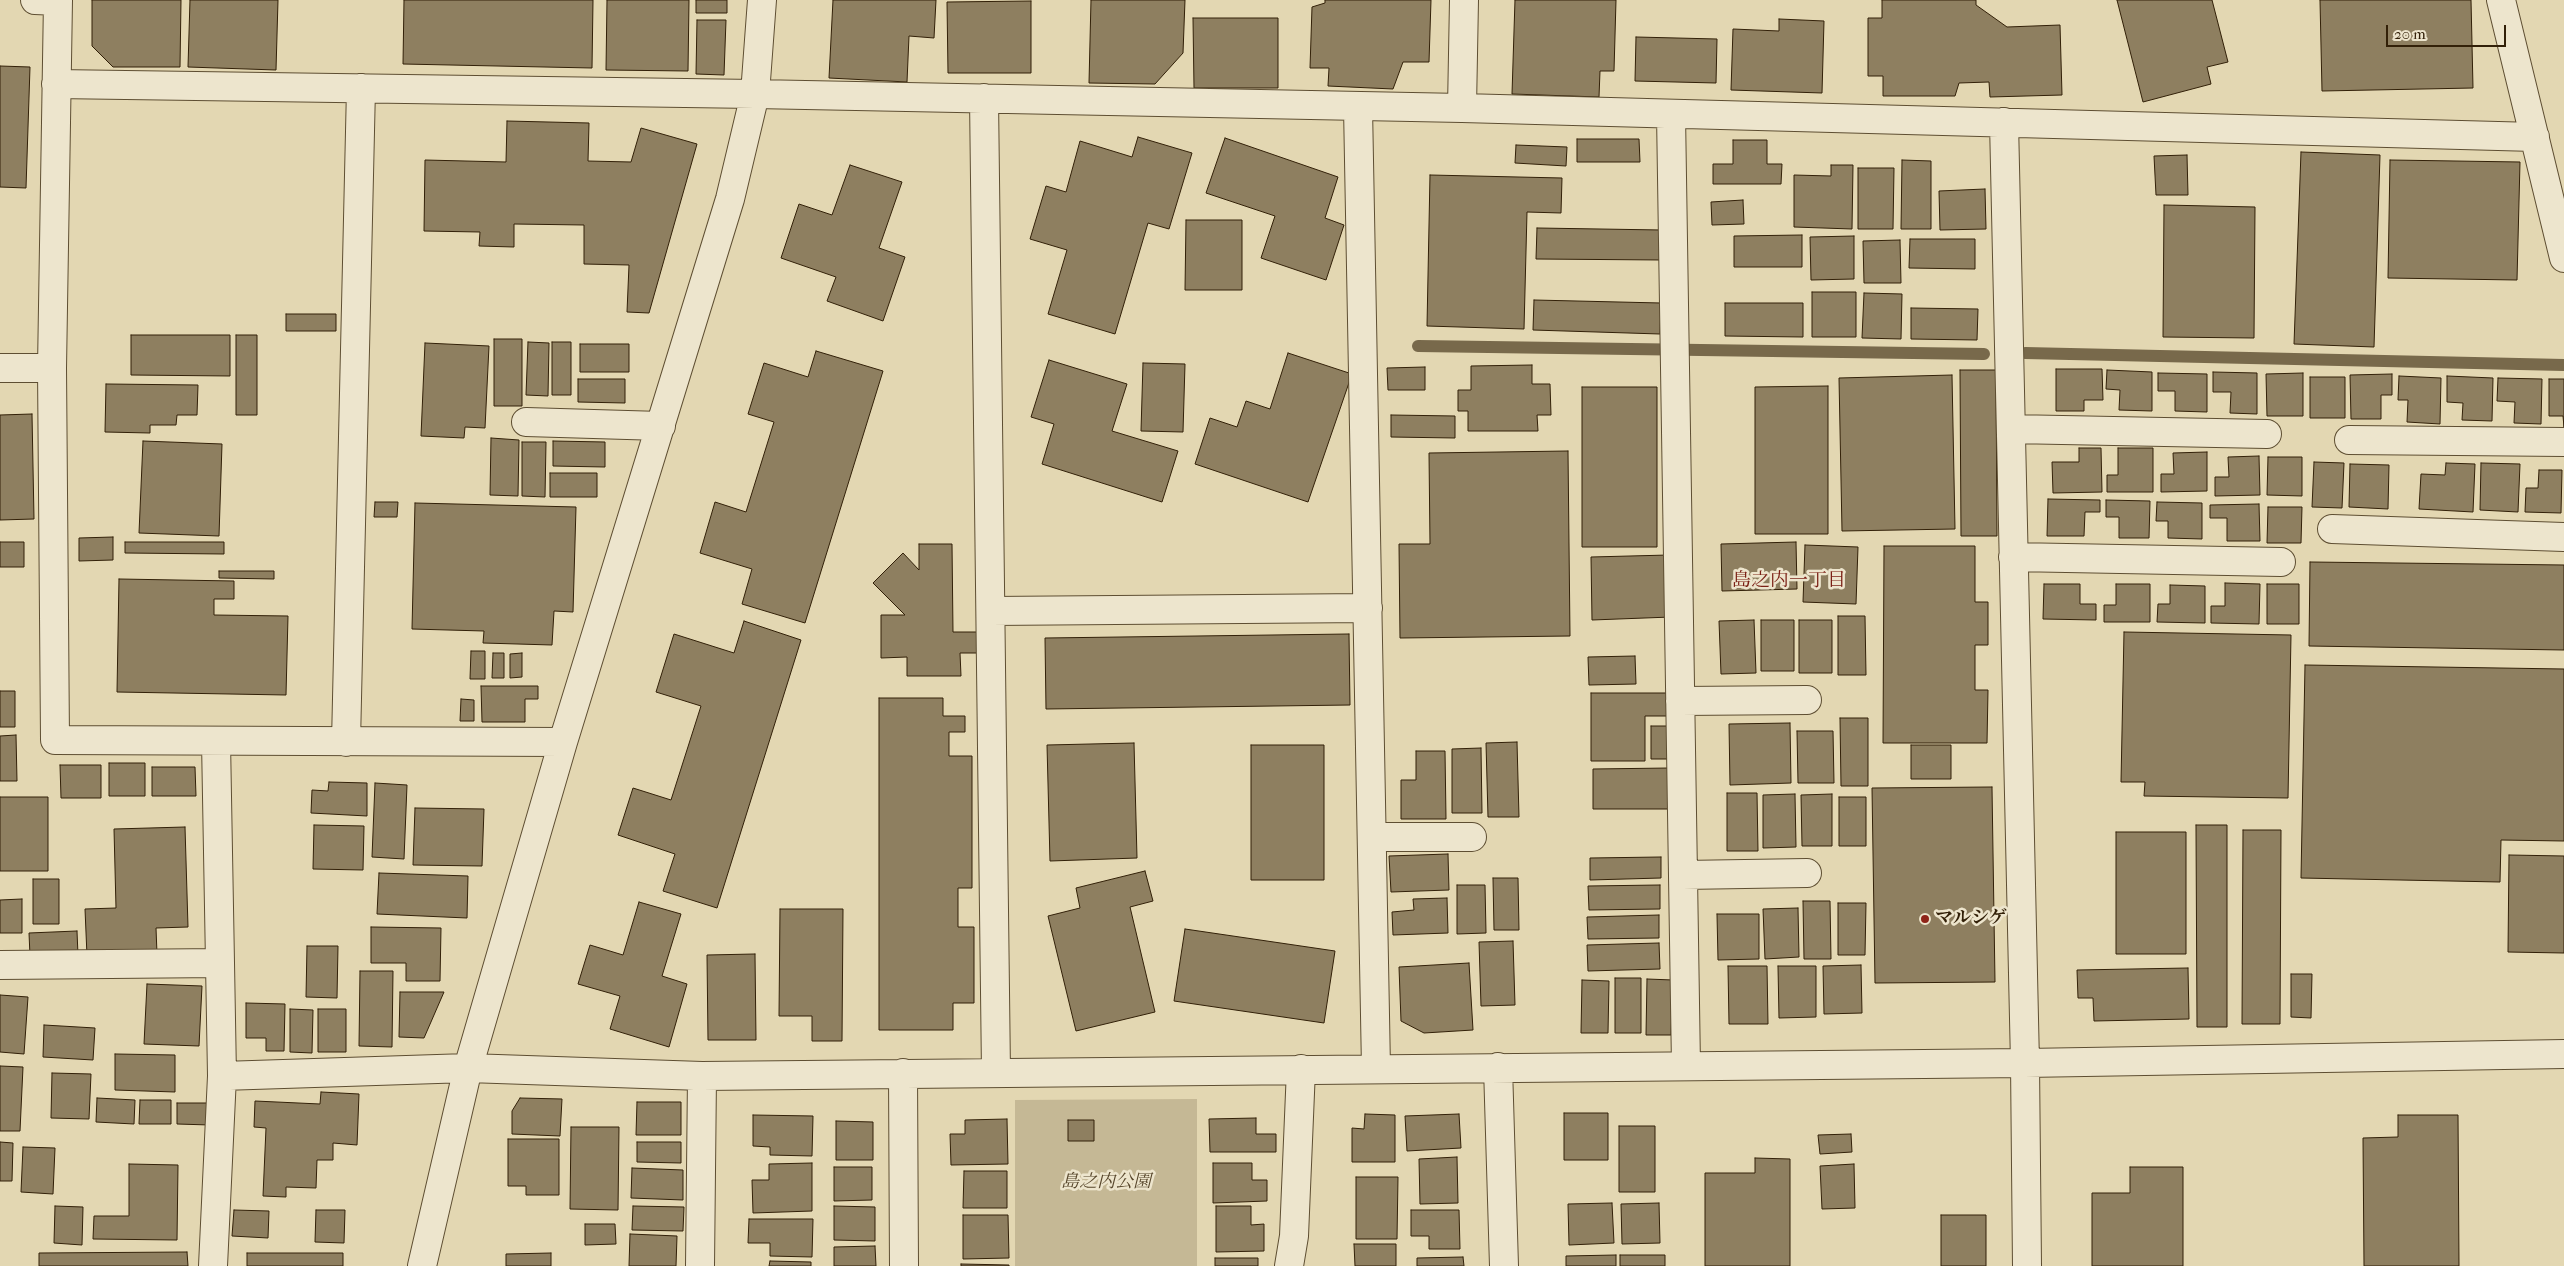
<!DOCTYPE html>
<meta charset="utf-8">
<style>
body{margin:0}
#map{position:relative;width:2564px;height:1266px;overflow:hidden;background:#e3d7b2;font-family:"IM FELL French Canon",serif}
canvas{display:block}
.scale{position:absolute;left:2386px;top:25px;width:120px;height:22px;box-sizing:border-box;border:2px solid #322008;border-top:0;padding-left:6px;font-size:15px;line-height:18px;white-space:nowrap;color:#322008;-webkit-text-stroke:4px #ede5cd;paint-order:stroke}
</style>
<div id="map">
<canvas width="2564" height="1266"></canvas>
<div class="scale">20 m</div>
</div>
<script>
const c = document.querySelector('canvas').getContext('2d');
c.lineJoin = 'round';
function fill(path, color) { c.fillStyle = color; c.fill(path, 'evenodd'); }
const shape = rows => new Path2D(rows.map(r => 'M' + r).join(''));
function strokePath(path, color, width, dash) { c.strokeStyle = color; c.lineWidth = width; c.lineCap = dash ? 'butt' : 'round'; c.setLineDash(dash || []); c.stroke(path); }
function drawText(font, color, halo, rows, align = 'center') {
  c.font = font + ' "IM FELL French Canon","Noto Serif JP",serif'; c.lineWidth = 5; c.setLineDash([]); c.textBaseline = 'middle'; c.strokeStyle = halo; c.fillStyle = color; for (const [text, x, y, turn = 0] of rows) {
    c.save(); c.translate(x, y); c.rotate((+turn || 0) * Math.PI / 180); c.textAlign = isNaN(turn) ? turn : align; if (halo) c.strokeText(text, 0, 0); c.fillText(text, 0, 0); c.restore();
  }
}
const green = shape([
 [1197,1099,1197,1266,1015,1266,1015,1100]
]);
const stream = shape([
 [1418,346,1984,354],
 [2025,353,2564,365]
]);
const building = shape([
 [92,0,181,0,180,67,113,67,92,46,92,0],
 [190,0,278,0,276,70,188,67,190,0],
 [404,0,593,0,592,68,403,64,404,0],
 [607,0,689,0,688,71,606,70,607,0],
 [696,0,727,0,727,13,696,13,696,0],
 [833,0,936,0,934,38,909,36,907,82,829,78,833,0],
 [1091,0,1185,0,1183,53,1155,84,1089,83,1091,0],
 [1325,0,1431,0,1429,62,1403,62,1393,89,1328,86,1329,68,1310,68,1312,7,1325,3,1325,0],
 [1515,0,1616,0,1614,71,1600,71,1599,97,1512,94,1515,0],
 [1882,0,1976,0,1976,5,2007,27,2060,25,2062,95,1990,97,1989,82,1959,83,1955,96,1883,96,1883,76,1868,76,1868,18,1882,18,1882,0],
 [2117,0,2212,0,2228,62,2207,67,2211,84,2143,102,2117,0],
 [2320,0,2471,0,2473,88,2322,91,2320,0],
 [1031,1,1031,73,948,73,947,2,1031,1],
 [1193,18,1278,18,1278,88,1194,88,1193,18],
 [1779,19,1824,21,1822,93,1731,90,1733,29,1779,31,1779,19],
 [697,20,726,20,724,75,696,74,697,20],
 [1636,37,1717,39,1716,83,1635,81,1636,37],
 [0,66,30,67,26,188,0,187,0,66],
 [507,121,589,123,588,161,631,162,641,128,697,144,649,313,627,312,629,265,584,264,584,225,514,224,514,247,479,246,480,232,424,231,425,160,506,162,507,121],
 [1138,137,1192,153,1169,229,1148,223,1115,334,1048,314,1067,250,1030,239,1046,186,1066,192,1080,141,1132,157,1138,137],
 [1225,138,1338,177,1325,218,1344,225,1326,280,1261,258,1275,216,1206,193,1225,138],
 [1577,139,1639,139,1640,162,1577,162,1577,139],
 [1733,140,1767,140,1767,164,1782,164,1781,184,1713,184,1713,164,1733,164,1733,140],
 [1516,145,1567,147,1566,166,1515,163,1516,145],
 [2301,152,2380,155,2374,347,2294,344,2301,152],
 [2187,155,2188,195,2156,195,2154,156,2187,155],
 [1902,160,1931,161,1931,229,1901,229,1902,160],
 [2390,160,2520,162,2517,280,2388,278,2390,160],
 [850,165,902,182,879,248,905,257,883,321,827,301,836,277,781,258,799,204,832,215,850,165],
 [1831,165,1853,165,1852,229,1794,227,1794,175,1831,176,1831,165],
 [1858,168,1894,168,1893,229,1858,229,1858,168],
 [1430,175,1562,178,1561,213,1527,212,1524,329,1427,326,1430,175],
 [1985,189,1986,229,1940,230,1939,191,1985,189],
 [1743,200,1744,224,1712,225,1711,202,1743,200],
 [2164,205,2255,207,2254,338,2163,337,2164,205],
 [1186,220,1242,220,1242,290,1185,290,1186,220],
 [1537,228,1662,230,1662,260,1536,259,1537,228],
 [1802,235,1802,267,1734,267,1734,236,1802,235],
 [1854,236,1854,279,1811,280,1810,237,1854,236],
 [1910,239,1975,239,1975,269,1909,268,1910,239],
 [1900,240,1901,283,1864,283,1863,241,1900,240],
 [1812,292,1856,292,1856,337,1812,337,1812,292],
 [1864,293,1902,294,1901,339,1862,338,1864,293],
 [1534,300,1661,303,1660,334,1533,330,1534,300],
 [1725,303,1803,303,1803,337,1725,336,1725,303],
 [1911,308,1978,309,1977,340,1911,339,1911,308],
 [286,314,336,314,336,331,286,331,286,314],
 [131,335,230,335,230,376,131,375,131,335],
 [236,335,257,335,257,415,236,415,236,335],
 [494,339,522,339,522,406,494,406,494,339],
 [528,342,549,343,548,396,526,395,528,342],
 [552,342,571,342,571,395,552,395,552,342],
 [425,343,489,346,485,428,465,427,464,438,421,436,425,343],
 [580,344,629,344,629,372,580,372,580,344],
 [816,351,883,371,805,623,742,604,752,569,700,553,715,502,746,512,774,422,748,414,764,363,808,377,816,351],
 [1288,353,1352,374,1308,502,1195,464,1210,418,1237,427,1246,401,1270,409,1288,353],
 [1049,360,1127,384,1112,431,1178,451,1162,502,1042,464,1054,424,1031,417,1049,360],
 [1143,363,1185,364,1183,432,1141,431,1143,363],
 [1532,365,1532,384,1550,384,1551,415,1537,415,1538,431,1468,431,1468,411,1458,411,1458,390,1471,390,1471,366,1532,365],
 [1425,367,1425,390,1388,390,1387,368,1425,367],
 [2056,369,2102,369,2103,400,2084,400,2084,411,2056,411,2056,369],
 [1960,370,1996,370,1997,536,1961,536,1960,370],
 [2107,370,2152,372,2152,411,2119,410,2120,390,2106,389,2107,370],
 [2213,372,2257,373,2257,414,2230,413,2231,392,2213,392,2213,372],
 [2158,373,2207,374,2207,412,2175,411,2175,391,2158,391,2158,373],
 [2303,373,2303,416,2267,416,2266,374,2303,373],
 [2392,374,2392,395,2381,395,2381,419,2351,419,2350,375,2392,374],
 [1952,375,1955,529,1842,531,1839,378,1952,375],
 [2399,376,2441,378,2440,424,2407,422,2408,400,2398,400,2399,376],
 [2447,376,2493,378,2492,421,2462,420,2463,403,2447,402,2447,376],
 [2310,377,2345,377,2345,418,2310,418,2310,377],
 [2498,378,2542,379,2541,424,2514,423,2515,402,2497,401,2498,378],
 [578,379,625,379,625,403,578,402,578,379],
 [2549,379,2564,379,2564,427,2563,416,2549,416,2549,379],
 [106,384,198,385,197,415,177,415,176,425,150,425,150,433,105,432,106,384],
 [1828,386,1828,534,1755,534,1755,387,1828,386],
 [1582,387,1657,387,1657,547,1582,547,1582,387],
 [32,414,34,519,0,520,0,415,32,414],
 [1391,415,1455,416,1455,438,1391,437,1391,415],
 [491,438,519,440,518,496,490,495,491,438],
 [143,441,222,444,219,536,139,533,143,441],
 [553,441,605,442,605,467,553,466,553,441],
 [522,442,546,442,545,497,522,496,522,442],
 [2079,448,2101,448,2102,492,2053,493,2052,462,2079,462,2079,448],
 [2118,448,2153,448,2153,492,2107,492,2107,475,2118,475,2118,448],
 [1568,451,1570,636,1400,638,1399,544,1430,544,1429,453,1568,451],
 [2207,452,2207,491,2161,492,2161,474,2174,474,2173,453,2207,452],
 [2259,456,2260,495,2215,496,2215,477,2229,477,2228,457,2259,456],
 [2268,457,2302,457,2302,496,2267,495,2268,457],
 [2314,462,2344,463,2342,508,2312,507,2314,462],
 [2446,463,2475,464,2473,512,2419,509,2421,474,2445,475,2446,463],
 [2481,463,2520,464,2518,512,2480,510,2481,463],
 [2350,464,2389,465,2388,509,2349,507,2350,464],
 [2539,470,2562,470,2561,513,2525,512,2526,488,2538,488,2539,470],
 [550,473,597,473,597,497,550,497,550,473],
 [2048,499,2100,500,2100,512,2085,512,2084,536,2047,536,2048,499],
 [2106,500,2150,501,2149,538,2119,538,2119,517,2106,517,2106,500],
 [375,502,398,502,397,517,374,517,375,502],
 [2157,502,2202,503,2202,539,2168,538,2168,521,2156,521,2157,502],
 [415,503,576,507,573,612,554,611,552,645,483,643,484,631,412,629,415,503],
 [2259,504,2260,541,2227,541,2227,518,2210,518,2210,505,2259,504],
 [2268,507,2302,507,2301,543,2267,543,2268,507],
 [113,537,113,560,79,561,79,538,113,537],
 [0,542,24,542,24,567,0,567,0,542],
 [125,542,224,542,224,554,125,553,125,542],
 [1796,542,1797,589,1722,591,1721,544,1796,542],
 [919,544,952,544,953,632,977,632,977,653,960,653,961,676,907,676,907,657,881,658,881,615,905,615,873,583,903,553,919,570,919,544],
 [1805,545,1858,547,1856,604,1803,602,1805,545],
 [1884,546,1975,546,1975,602,1988,602,1988,645,1975,645,1975,690,1988,690,1987,743,1883,743,1884,546],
 [1669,555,1671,617,1592,620,1591,557,1669,555],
 [2310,562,2564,565,2564,650,2309,646,2310,562],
 [219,571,274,571,274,579,219,578,219,571],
 [119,579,234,581,234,599,214,599,214,615,288,616,286,695,117,692,119,579],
 [2225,583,2260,584,2259,624,2211,623,2211,606,2225,606,2225,583],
 [2044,584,2080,584,2080,604,2096,604,2096,620,2043,619,2044,584],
 [2116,584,2150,584,2150,622,2104,622,2104,605,2116,605,2116,584],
 [2267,584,2299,584,2299,624,2267,624,2267,584],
 [2170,585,2205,586,2205,623,2157,622,2158,604,2170,604,2170,585],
 [1838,616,1865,616,1866,675,1838,675,1838,616],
 [1754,620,1756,673,1721,674,1719,621,1754,620],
 [1761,620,1794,620,1794,671,1761,671,1761,620],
 [1799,620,1832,620,1832,673,1799,673,1799,620],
 [744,621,801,640,717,908,663,891,675,854,618,835,633,788,671,800,701,706,656,692,674,634,734,653,744,621],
 [2124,632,2291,635,2288,798,2144,796,2145,782,2121,782,2124,632],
 [1349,634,1350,705,1046,709,1045,638,1349,634],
 [471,651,485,651,485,679,470,679,471,651],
 [493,653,504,653,504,678,492,678,493,653],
 [522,653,522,677,510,678,510,654,522,653],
 [1635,656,1636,684,1589,685,1588,657,1635,656],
 [2305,665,2564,669,2564,841,2501,840,2500,882,2301,878,2305,665],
 [481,686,538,686,538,699,525,699,525,722,482,722,481,686],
 [0,691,15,691,15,727,0,727,0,691],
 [1591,693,1671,693,1671,716,1645,716,1645,761,1591,761,1591,693],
 [879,698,943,698,943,716,965,716,965,732,949,732,949,756,972,756,972,888,958,888,958,927,974,927,974,1003,953,1003,953,1030,879,1030,879,698],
 [461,699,474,700,474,721,460,721,461,699],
 [1840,718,1868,718,1868,786,1841,786,1840,718],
 [1790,723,1791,783,1730,785,1729,724,1790,723],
 [1651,726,1674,726,1673,759,1651,759,1651,726],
 [1797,731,1833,731,1834,783,1798,783,1797,731],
 [16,735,17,781,0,781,0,736,16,735],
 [1517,742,1519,817,1488,817,1486,743,1517,742],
 [1134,743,1137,858,1050,861,1047,745,1134,743],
 [1251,745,1324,745,1324,880,1251,880,1251,745],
 [1911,745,1951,745,1951,779,1911,779,1911,745],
 [1481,748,1482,813,1452,813,1452,749,1481,748],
 [1416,751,1445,751,1446,819,1401,819,1401,780,1416,780,1416,751],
 [109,763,145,763,145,796,109,796,109,763],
 [60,765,101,765,101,798,61,798,60,765],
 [152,767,195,767,196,796,152,796,152,767],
 [1670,768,1671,809,1593,809,1593,769,1670,768],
 [329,782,367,783,367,816,311,813,312,790,328,791,329,782],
 [375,783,407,785,404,859,372,857,375,783],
 [1992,787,1995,982,1875,983,1872,788,1992,787],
 [1727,793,1757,793,1758,851,1727,851,1727,793],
 [1795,794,1796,847,1763,848,1763,795,1795,794],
 [1832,794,1832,846,1802,846,1801,795,1832,794],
 [0,797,48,797,48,871,0,871,0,797],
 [1839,797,1866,797,1866,846,1839,846,1839,797],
 [415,808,484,809,482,866,413,865,415,808],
 [314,825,364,826,363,870,313,869,314,825],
 [2196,825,2227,825,2227,1027,2197,1027,2196,825],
 [185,827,188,927,156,928,157,954,87,956,85,909,116,908,114,829,185,827],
 [2243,830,2281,830,2280,1024,2242,1024,2243,830],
 [2116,832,2186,832,2186,954,2116,954,2116,832],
 [1448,854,1449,890,1391,892,1389,856,1448,854],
 [2509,855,2564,856,2564,953,2508,952,2509,855],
 [1661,857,1661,878,1590,880,1590,858,1661,857],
 [1145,871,1153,901,1130,907,1155,1012,1076,1031,1048,916,1080,908,1076,888,1145,871],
 [379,873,468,876,467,918,377,914,379,873],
 [1493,878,1518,878,1519,930,1494,930,1493,878],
 [33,879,59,879,59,924,33,924,33,879],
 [1457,885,1485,885,1486,933,1457,934,1457,885],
 [1660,885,1660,909,1589,910,1588,886,1660,885],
 [1447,898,1448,933,1393,935,1392,912,1414,910,1413,899,1447,898],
 [22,899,22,933,0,933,0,900,22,899],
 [1803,901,1830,901,1831,959,1804,959,1803,901],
 [639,902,681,914,662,976,687,984,669,1047,610,1029,620,996,578,984,590,945,623,955,639,902],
 [1838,903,1866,903,1865,955,1838,955,1838,903],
 [1798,908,1799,957,1765,959,1763,909,1798,908],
 [780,909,843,909,842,1041,812,1041,812,1016,779,1016,780,909],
 [1717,914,1759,914,1759,959,1718,960,1717,914],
 [1659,915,1659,938,1588,939,1587,917,1659,915],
 [371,927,441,928,440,981,406,981,406,963,371,963,371,927],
 [1185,929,1335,951,1324,1023,1174,1001,1185,929],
 [77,931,78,955,30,956,29,933,77,931],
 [1513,941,1515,1005,1481,1006,1479,942,1513,941],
 [1659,943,1660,969,1588,971,1587,945,1659,943],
 [307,946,338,946,337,998,306,997,307,946],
 [755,954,756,1040,708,1040,707,955,755,954],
 [1469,963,1473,1030,1424,1033,1401,1021,1399,967,1469,963],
 [1861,965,1862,1013,1824,1014,1823,966,1861,965],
 [1728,966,1767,966,1768,1024,1729,1024,1728,966],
 [1778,966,1816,966,1816,1017,1779,1018,1778,966],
 [2188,968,2189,1019,2094,1021,2093,998,2078,998,2077,970,2188,968],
 [360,971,393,971,392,1047,359,1046,360,971],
 [2291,974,2312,974,2311,1018,2291,1017,2291,974],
 [1615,978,1641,978,1641,1033,1615,1033,1615,978],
 [1647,979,1673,980,1671,1035,1646,1035,1647,979],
 [1582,980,1609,981,1608,1033,1581,1033,1582,980],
 [147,984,202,986,199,1046,144,1044,147,984],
 [400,992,444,992,424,1038,399,1037,400,992],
 [0,995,28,997,24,1054,0,1052,0,995],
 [246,1003,285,1004,284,1051,266,1051,266,1038,246,1038,246,1003],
 [290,1009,313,1010,312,1053,290,1052,290,1009],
 [318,1009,346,1009,346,1052,318,1052,318,1009],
 [44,1025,95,1028,93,1060,43,1057,44,1025],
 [115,1054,175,1055,175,1092,115,1090,115,1054],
 [0,1066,23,1067,20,1131,0,1131,0,1066],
 [52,1073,91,1074,89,1119,51,1118,52,1073],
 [321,1092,359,1094,357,1145,333,1143,333,1160,317,1160,316,1188,286,1187,286,1197,263,1196,266,1128,254,1127,255,1101,320,1104,321,1092],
 [97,1098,135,1100,134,1124,96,1122,97,1098],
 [520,1098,562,1099,560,1136,512,1134,512,1111,520,1098],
 [140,1100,171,1100,171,1124,139,1124,140,1100],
 [637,1102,681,1102,681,1135,636,1135,637,1102],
 [177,1103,210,1103,210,1125,177,1124,177,1103],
 [1564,1113,1608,1113,1608,1160,1564,1160,1564,1113],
 [1365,1114,1395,1115,1395,1162,1352,1162,1352,1128,1364,1129,1365,1114],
 [1459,1114,1461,1148,1407,1151,1405,1116,1459,1114],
 [753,1115,813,1116,812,1156,770,1155,770,1147,753,1146,753,1115],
 [2398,1115,2458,1115,2459,1266,2364,1266,2363,1138,2398,1137,2398,1115],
 [1256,1118,1256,1134,1276,1134,1276,1152,1210,1152,1209,1119,1256,1118],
 [1007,1119,1008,1164,951,1165,950,1134,965,1134,965,1120,1007,1119],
 [1068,1120,1094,1120,1094,1141,1068,1141,1068,1120],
 [836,1121,873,1122,873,1160,836,1160,836,1121],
 [1619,1126,1655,1126,1655,1192,1619,1192,1619,1126],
 [571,1127,619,1127,618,1210,570,1209,571,1127],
 [1851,1134,1852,1152,1820,1154,1818,1135,1851,1134],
 [508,1139,559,1139,559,1195,526,1195,526,1186,508,1186,508,1139],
 [0,1142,13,1143,12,1181,0,1181,0,1142],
 [637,1142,681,1142,681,1163,637,1162,637,1142],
 [23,1147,55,1148,53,1194,21,1192,23,1147],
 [1457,1157,1458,1203,1420,1204,1419,1159,1457,1157],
 [1755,1158,1790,1159,1790,1266,1705,1266,1705,1173,1755,1173,1755,1158],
 [812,1163,812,1211,753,1213,752,1180,769,1180,769,1164,812,1163],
 [1213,1163,1252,1163,1252,1180,1267,1180,1267,1201,1213,1203,1213,1163],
 [129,1164,178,1165,177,1240,93,1239,94,1216,129,1216,129,1164],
 [1854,1164,1855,1208,1822,1209,1820,1166,1854,1164],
 [834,1167,872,1167,872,1200,834,1201,834,1167],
 [2130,1167,2183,1167,2183,1266,2092,1266,2092,1193,2130,1193,2130,1167],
 [632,1168,683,1170,683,1200,631,1198,632,1168],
 [964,1171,1007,1171,1007,1208,963,1208,964,1171],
 [1356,1177,1398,1177,1397,1239,1356,1239,1356,1177],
 [1612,1203,1614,1243,1569,1245,1568,1204,1612,1203],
 [1659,1203,1660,1243,1622,1244,1621,1204,1659,1203],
 [55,1206,83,1207,82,1245,54,1243,55,1206],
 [633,1206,684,1207,683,1231,632,1230,633,1206],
 [834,1206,875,1207,875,1241,834,1240,834,1206],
 [1216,1206,1251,1206,1251,1225,1264,1224,1264,1251,1216,1252,1216,1206],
 [234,1210,269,1211,268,1238,232,1236,234,1210],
 [316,1210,345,1210,344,1243,315,1242,316,1210],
 [1411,1210,1459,1210,1460,1249,1429,1249,1429,1236,1411,1236,1411,1210],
 [963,1215,1008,1215,1009,1258,963,1259,963,1215],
 [1941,1215,1986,1215,1986,1266,1941,1266,1941,1215],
 [749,1219,813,1219,812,1257,770,1256,770,1243,748,1243,749,1219],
 [585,1224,615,1224,616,1244,585,1245,585,1224],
 [630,1234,677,1236,676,1266,629,1266,630,1234],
 [1354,1244,1396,1244,1396,1266,1355,1266,1354,1244],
 [875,1246,876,1266,834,1266,834,1247,875,1246],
 [187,1252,188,1266,39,1266,39,1253,187,1252],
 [247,1253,343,1253,343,1266,247,1266,247,1253],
 [551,1253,551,1266,506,1266,506,1254,551,1253],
 [1616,1255,1616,1266,1566,1266,1566,1256,1616,1255],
 [1620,1255,1665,1255,1665,1266,1620,1266,1620,1255],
 [1463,1257,1464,1266,1417,1266,1417,1258,1463,1257],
 [1215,1258,1258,1258,1258,1266,1215,1266,1215,1258],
 [770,1261,811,1262,811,1266,769,1266,770,1261],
 [961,1264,1009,1265,1009,1266,961,1266,961,1264]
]);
const minor = shape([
 [35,0,58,1],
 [58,0,52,368,55,740,563,742],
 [2501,0,2564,258],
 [56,84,755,94,1462,108,2535,137],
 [984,98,996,1072],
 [1358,107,1376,1068],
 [1462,108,1464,0],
 [1671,114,1686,1066],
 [2004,122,2025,1063,2027,1266],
 [0,368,52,368],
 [526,422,661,426],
 [2011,429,2267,434],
 [2349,440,2564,442],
 [2332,529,2564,537],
 [2013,557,2281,562],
 [991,611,1368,608],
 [1680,701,1807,700],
 [216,741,220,963],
 [346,742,361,88],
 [1372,837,1472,837],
 [1683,875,1807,873],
 [0,965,220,963,222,1076,468,1068,702,1076,2025,1063,2564,1054],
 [1498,1067,1504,1266],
 [903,1073,904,1266],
 [213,1266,222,1076],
 [422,1266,468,1068,563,742,730,199,755,94,762,0],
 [700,1266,702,1076],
 [1289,1266,1294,1236,1301,1069]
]);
const markers = [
 [1925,919,5,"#8f2418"]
];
const poiNames = [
 ["マルシゲ",1935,919]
];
const parkNames = [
 ["島之内公園",1106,1183]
];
const neighbourhoodNames = [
 ["島之内一丁目",1789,581]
];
fill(green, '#c5b895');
strokePath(stream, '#78694b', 12);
fill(building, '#8e7f60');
strokePath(building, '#322008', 1);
strokePath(minor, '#5e4e32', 30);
strokePath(minor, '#ede5cd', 28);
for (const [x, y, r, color] of markers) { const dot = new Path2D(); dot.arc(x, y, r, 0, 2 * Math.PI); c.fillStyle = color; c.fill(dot); strokePath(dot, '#ede5cd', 2); }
drawText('bold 18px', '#322008', '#ede5cd', poiNames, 'left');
drawText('italic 18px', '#57462b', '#ede5cd', parkNames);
drawText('19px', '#7a1f14', '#ede5cd', neighbourhoodNames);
</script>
